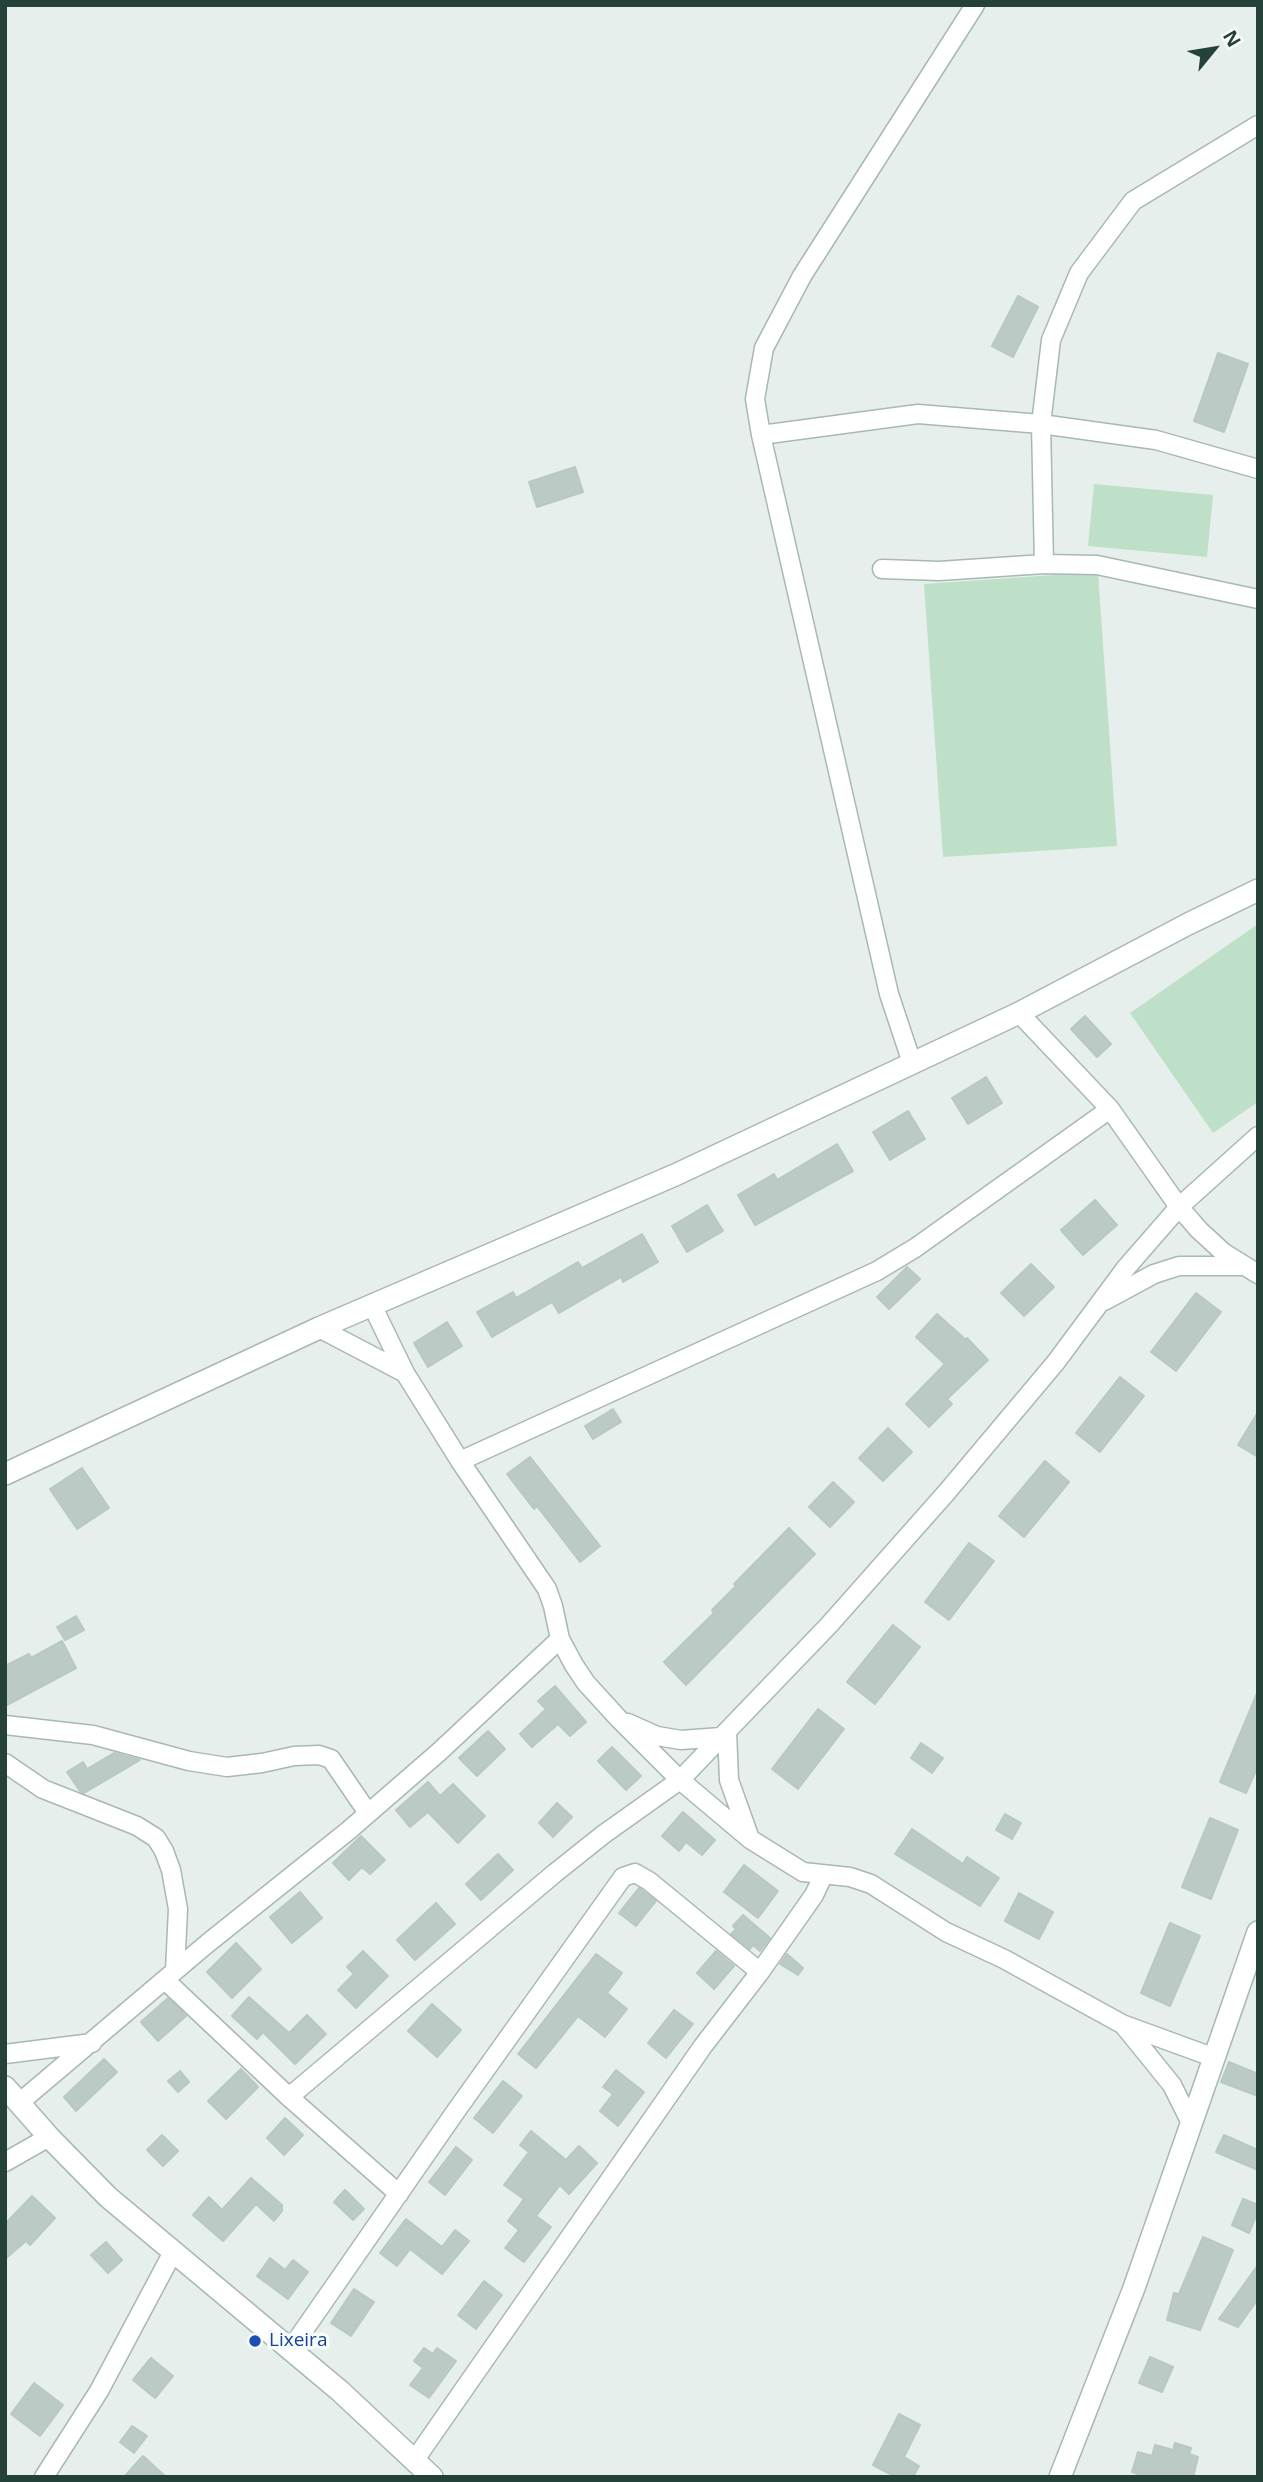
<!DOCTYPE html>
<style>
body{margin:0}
#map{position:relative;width:1263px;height:2482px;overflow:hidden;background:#e6efeb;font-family:"Open Sans",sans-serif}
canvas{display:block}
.frame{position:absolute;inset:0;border:7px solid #24423a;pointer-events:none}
.north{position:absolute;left:1179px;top:14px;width:70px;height:70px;-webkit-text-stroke:5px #f7fbf9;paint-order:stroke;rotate:60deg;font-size:19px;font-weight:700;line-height:28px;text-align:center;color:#24423a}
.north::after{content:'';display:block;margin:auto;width:24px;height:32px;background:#24423a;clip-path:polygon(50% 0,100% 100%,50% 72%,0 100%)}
</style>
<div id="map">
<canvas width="1263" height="2482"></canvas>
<div class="frame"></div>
<div class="north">N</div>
</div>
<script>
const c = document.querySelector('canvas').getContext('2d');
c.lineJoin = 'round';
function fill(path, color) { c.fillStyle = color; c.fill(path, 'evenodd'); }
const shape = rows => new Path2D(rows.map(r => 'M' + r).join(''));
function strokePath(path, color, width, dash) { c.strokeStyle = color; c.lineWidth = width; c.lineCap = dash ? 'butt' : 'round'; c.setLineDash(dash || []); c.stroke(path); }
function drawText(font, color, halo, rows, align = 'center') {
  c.font = font + ' "Open Sans",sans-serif'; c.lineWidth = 7; c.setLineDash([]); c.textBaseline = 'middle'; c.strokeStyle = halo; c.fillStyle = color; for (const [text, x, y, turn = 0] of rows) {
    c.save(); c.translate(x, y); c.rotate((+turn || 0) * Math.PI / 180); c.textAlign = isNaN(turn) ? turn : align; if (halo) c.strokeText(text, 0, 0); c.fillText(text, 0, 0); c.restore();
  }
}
const green = shape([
 [1094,484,1213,495,1207,557,1088,546],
 [1098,572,1117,846,943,857,924,584],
 [1258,924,1258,1102,1213,1133,1130,1013]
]);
const building = shape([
 [1018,296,1038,307,1013,357,992,346,1018,296],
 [1218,353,1248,364,1224,432,1194,421,1218,353],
 [575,467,583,492,537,507,529,482,575,467],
 [1085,1016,1111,1044,1097,1057,1071,1029,1085,1016],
 [986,1077,1002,1103,968,1124,952,1098,986,1077],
 [908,1111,925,1139,890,1160,873,1132,908,1111],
 [837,1144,853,1171,755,1225,738,1195,774,1174,777,1180,837,1144],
 [1095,1200,1117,1225,1083,1255,1061,1230,1095,1200],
 [707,1205,723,1231,687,1252,672,1226,707,1205],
 [642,1234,658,1262,623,1282,621,1277,559,1313,552,1302,492,1337,477,1312,513,1292,516,1298,578,1262,582,1268,642,1234],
 [1031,1264,1054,1287,1024,1316,1001,1293,1031,1264],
 [907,1267,920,1279,889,1309,877,1297,907,1267],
 [1196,1293,1221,1312,1176,1371,1151,1352,1196,1293],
 [937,1314,966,1340,967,1338,988,1360,947,1399,952,1404,929,1427,906,1404,945,1364,916,1337,937,1314],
 [447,1322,462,1346,428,1367,414,1343,447,1322],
 [1120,1377,1144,1396,1100,1452,1076,1433,1120,1377],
 [613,1409,621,1422,593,1439,585,1426,613,1409],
 [1258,1412,1258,1457,1238,1445,1258,1412],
 [888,1428,912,1452,883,1481,859,1458,888,1428],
 [530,1457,600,1546,580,1562,537,1506,534,1509,507,1474,530,1457],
 [1045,1461,1069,1482,1024,1537,999,1516,1045,1461],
 [82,1468,109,1508,77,1529,50,1489,82,1468],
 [833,1482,854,1502,830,1527,809,1507,833,1482],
 [789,1528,815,1554,686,1685,664,1662,714,1613,712,1610,736,1586,734,1584,789,1528],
 [969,1543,994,1561,949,1620,925,1602,969,1543],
 [76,1616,84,1630,65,1640,57,1627,76,1616],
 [893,1625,920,1647,875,1704,847,1682,893,1625],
 [62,1641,76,1668,5,1706,5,1666,29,1654,31,1658,62,1641],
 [555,1686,586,1722,570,1736,558,1724,532,1747,520,1734,546,1709,538,1701,555,1686],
 [1258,1691,1258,1766,1246,1793,1220,1782,1258,1691],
 [818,1709,844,1729,798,1789,772,1769,818,1709],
 [488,1731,505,1749,477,1776,459,1758,488,1731],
 [921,1743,943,1758,932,1773,911,1758,921,1743],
 [612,1747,641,1776,626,1790,598,1761,612,1747],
 [114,1753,140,1760,84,1793,80,1791,67,1772,83,1762,87,1769,114,1753],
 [428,1782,440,1796,453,1784,485,1816,458,1843,428,1812,410,1827,396,1810,428,1782],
 [557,1803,572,1817,553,1837,539,1823,557,1803],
 [683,1812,715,1840,702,1855,686,1842,679,1851,662,1836,683,1812],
 [1005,1814,1021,1823,1012,1839,996,1830,1005,1814],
 [1210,1818,1238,1830,1211,1899,1182,1887,1210,1818],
 [912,1829,963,1864,967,1857,999,1878,980,1906,895,1854,912,1829],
 [361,1836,385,1860,370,1874,362,1867,349,1880,333,1863,361,1836],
 [498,1854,513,1870,481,1900,466,1884,498,1854],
 [744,1865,778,1891,758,1918,724,1892,744,1865],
 [639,1888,656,1901,636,1926,619,1913,639,1888],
 [300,1892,322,1918,292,1943,270,1917,300,1892],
 [1019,1893,1053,1912,1039,1939,1005,1921,1019,1893],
 [436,1903,455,1924,415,1960,397,1940,436,1903],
 [743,1915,770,1938,760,1951,753,1945,750,1949,731,1934,736,1929,733,1926,743,1915],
 [1170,1923,1200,1936,1170,2006,1141,1993,1170,1923],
 [236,1943,261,1969,232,1998,207,1972,236,1943],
 [363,1951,388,1976,356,2008,338,1990,354,1974,347,1967,363,1951],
 [716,1951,734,1966,714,1989,697,1973,716,1951],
 [596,1954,622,1973,607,1993,627,2009,605,2037,578,2016,536,2068,518,2054,596,1954],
 [787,1954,803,1968,798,1975,780,1964,787,1954],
 [249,1997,289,2033,307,2015,326,2034,295,2064,263,2032,257,2039,232,2016,249,1997],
 [168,1998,186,2016,158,2041,141,2022,168,1998],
 [432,2004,461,2030,437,2057,408,2031,432,2004],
 [674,2010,693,2024,666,2058,648,2043,674,2010],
 [104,2059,117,2072,76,2111,64,2097,104,2059],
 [1229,2062,1258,2074,1258,2096,1221,2082,1229,2062],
 [241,2069,258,2087,226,2119,208,2101,241,2069],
 [616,2070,644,2092,618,2126,600,2111,613,2094,603,2087,616,2070],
 [180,2071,189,2082,178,2092,168,2081,180,2071],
 [503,2081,522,2096,493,2133,474,2118,503,2081],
 [285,2118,303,2135,284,2155,267,2138,285,2118],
 [531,2131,566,2160,579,2146,597,2163,569,2194,560,2185,536,2216,551,2227,524,2262,505,2248,519,2230,508,2221,524,2199,504,2185,529,2152,520,2145,531,2131],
 [162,2135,178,2151,163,2166,147,2150,162,2135],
 [1224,2135,1258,2150,1258,2170,1216,2152,1224,2135],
 [456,2147,472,2160,445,2195,429,2182,456,2147],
 [251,2178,282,2205,282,2211,274,2221,256,2204,223,2241,193,2215,209,2197,222,2210,251,2178],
 [345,2190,364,2209,353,2220,334,2202,345,2190],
 [32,2196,55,2218,30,2245,26,2241,5,2259,5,2224,32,2196],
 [1243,2199,1258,2205,1258,2211,1249,2233,1232,2225,1243,2199],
 [406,2219,442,2247,455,2230,469,2241,442,2274,410,2249,397,2266,380,2253,406,2219],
 [1203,2237,1233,2250,1200,2330,1167,2320,1174,2293,1179,2294,1203,2237],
 [106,2242,122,2260,108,2273,91,2255,106,2242],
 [270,2258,285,2270,293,2260,308,2272,288,2299,257,2276,270,2258],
 [1258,2265,1258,2299,1238,2327,1219,2319,1258,2265],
 [484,2281,502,2295,476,2329,458,2315,484,2281],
 [354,2289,374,2302,351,2336,331,2323,354,2289],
 [424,2348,433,2354,437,2348,456,2361,429,2398,410,2385,423,2368,414,2361,424,2348],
 [1150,2357,1173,2367,1162,2392,1139,2383,1150,2357],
 [151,2358,173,2376,155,2398,133,2380,151,2358],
 [34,2383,63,2405,40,2436,11,2414,34,2383],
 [899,2414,920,2425,904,2457,919,2466,913,2477,896,2477,873,2465,899,2414],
 [132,2426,147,2436,134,2453,120,2442,132,2426],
 [1175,2443,1191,2448,1189,2454,1198,2457,1193,2477,1147,2477,1132,2472,1138,2452,1152,2456,1155,2445,1173,2450,1175,2443],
 [143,2456,166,2477,124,2477,143,2456]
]);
const minor = shape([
 [761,435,918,414,1041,424,1156,440,1258,469],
 [1044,564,1041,424,1051,340,1079,273,1133,201,1258,125],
 [882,569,939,571,1044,564,1097,565,1258,599],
 [1019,1013,1110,1109,1179,1207,1199,1230,1224,1253,1258,1274],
 [912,1063,889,994,761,435,755,399,764,348,802,276,975,5],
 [1104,1301,1154,1274,1179,1266,1242,1266],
 [372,1305,405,1373,460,1461,547,1589,553,1606,560,1639,574,1665,586,1683,618,1718,680,1780,750,1839,803,1872,850,1877,871,1884,946,1932,1004,1959,1122,2024,1215,2058],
 [319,1328,405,1373],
 [460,1461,877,1271,915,1248,1110,1109],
 [628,1723,657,1736,681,1740,721,1737],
 [5,1725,93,1735,189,1761,227,1767,262,1763,294,1756,319,1755,331,1759,368,1813],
 [727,1731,729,1780,749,1836],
 [5,1763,43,1789,137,1826,156,1838,164,1851,171,1870,178,1909,175,1971],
 [165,1980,289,2097,399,2194],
 [1125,2027,1172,2085,1191,2123],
 [5,2054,92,2043],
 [289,2097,555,1873,604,1834,680,1780,829,1625,946,1493,1056,1362,1125,1269,1179,1207,1258,1136],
 [19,2103,208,1943,348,1831,439,1752,560,1639],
 [5,2162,49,2137],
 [290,2350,456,2111,623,1877,635,1873,649,1881,760,1972],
 [414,2461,703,2046,760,1972,814,1895,823,1876],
 [44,2477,99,2391,173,2252]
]);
const tertiary = shape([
 [5,1474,319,1328,675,1175,1019,1013,1188,924,1258,890],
 [5,2087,49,2137,108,2197,340,2391,432,2477],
 [1060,2477,1134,2288,1258,1932]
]);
const markers = [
 [255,2341,7,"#1a4fb4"]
];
const transitNames = [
 ["Lixeira",269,2341]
];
fill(green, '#bfe0c8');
fill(building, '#bbcac4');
strokePath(building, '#b8c9c2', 2);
strokePath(minor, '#a8b8b2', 21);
strokePath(tertiary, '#a8b8b2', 24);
strokePath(minor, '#fff', 18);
strokePath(tertiary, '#fff', 21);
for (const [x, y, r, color] of markers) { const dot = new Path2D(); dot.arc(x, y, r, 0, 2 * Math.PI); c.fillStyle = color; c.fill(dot); strokePath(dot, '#f7fbf9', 2.5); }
drawText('19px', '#164399', '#f7fbf9', transitNames, 'left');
</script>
